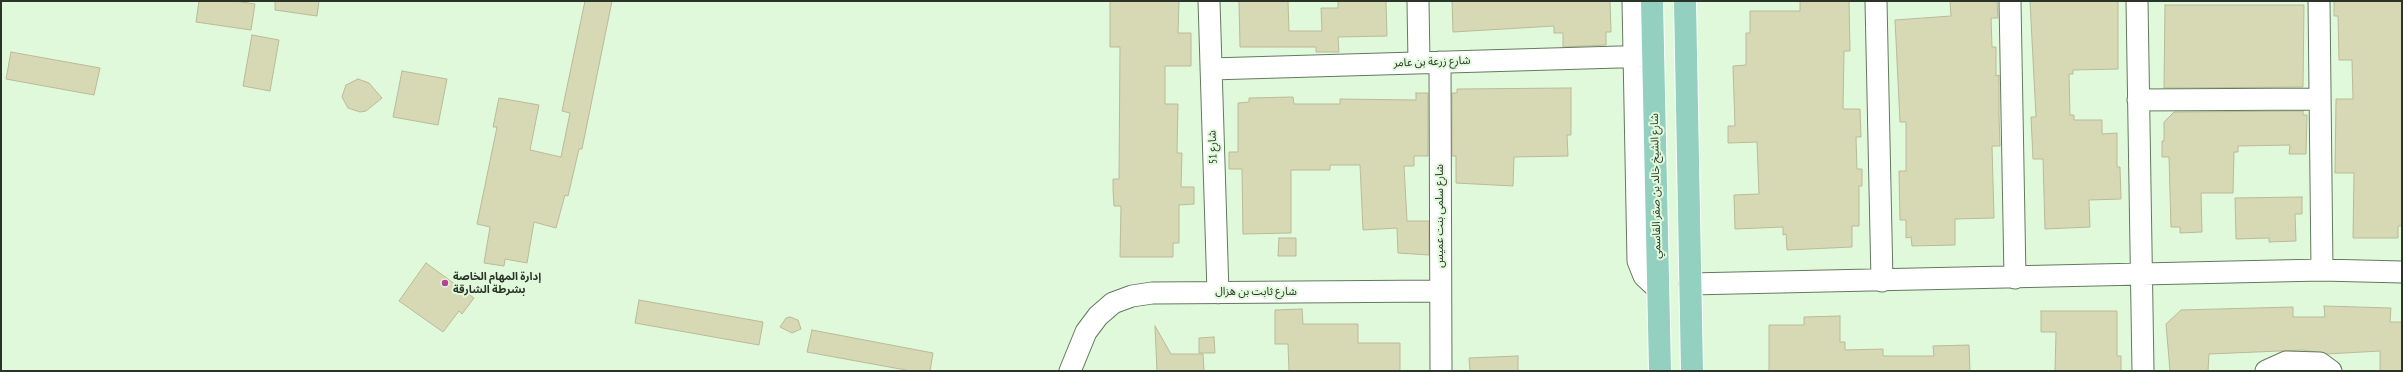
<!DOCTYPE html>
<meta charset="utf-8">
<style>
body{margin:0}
#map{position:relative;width:2403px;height:372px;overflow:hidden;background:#e1f9db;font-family:"PT Sans Narrow",sans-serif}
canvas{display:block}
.frame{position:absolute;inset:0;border:2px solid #2a3428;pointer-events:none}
</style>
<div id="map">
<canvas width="2403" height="372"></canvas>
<div class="frame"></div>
</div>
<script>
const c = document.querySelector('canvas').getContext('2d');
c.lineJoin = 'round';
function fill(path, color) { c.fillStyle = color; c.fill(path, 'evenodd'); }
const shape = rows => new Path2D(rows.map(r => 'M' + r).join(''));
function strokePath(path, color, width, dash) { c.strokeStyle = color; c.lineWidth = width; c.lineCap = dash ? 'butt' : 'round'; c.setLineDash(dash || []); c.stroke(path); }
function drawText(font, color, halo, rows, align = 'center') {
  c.font = font + ' "PT Sans Narrow","Noto Sans Arabic",sans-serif'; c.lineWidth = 4; c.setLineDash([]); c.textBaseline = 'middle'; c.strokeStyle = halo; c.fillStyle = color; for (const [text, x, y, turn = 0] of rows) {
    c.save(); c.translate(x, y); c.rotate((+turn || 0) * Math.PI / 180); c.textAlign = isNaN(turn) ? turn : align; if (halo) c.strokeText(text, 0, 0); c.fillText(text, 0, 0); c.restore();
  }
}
const building = shape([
 [199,1,235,1,255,4,251,30,196,22,199,1],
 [275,1,319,1,317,16,275,10,275,1],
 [585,1,612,1,582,149,579,149,568,196,565,195,556,228,534,222,527,263,505,259,504,266,484,263,490,227,477,224,497,127,493,127,499,98,539,105,530,150,561,157,570,113,562,111,585,1],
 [1110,1,1179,1,1178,33,1191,33,1191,66,1165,66,1165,104,1178,104,1177,153,1182,153,1181,187,1194,187,1194,204,1179,205,1179,243,1173,243,1173,257,1120,257,1121,206,1114,206,1113,189,1113,179,1119,179,1120,47,1110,47,1110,1],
 [1239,1,1288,1,1289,31,1322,31,1321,8,1338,8,1338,1,1386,1,1387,36,1338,37,1339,52,1316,52,1316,47,1240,47,1239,1],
 [1452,1,1610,1,1611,32,1606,32,1606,45,1563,47,1563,33,1554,33,1554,26,1453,32,1452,1],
 [1800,1,1849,1,1850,51,1844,51,1843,109,1860,109,1861,137,1856,137,1857,169,1862,169,1862,186,1859,186,1859,226,1852,226,1852,247,1787,250,1786,234,1783,235,1783,227,1735,229,1734,195,1759,194,1757,142,1728,143,1728,126,1735,126,1733,66,1746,65,1746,33,1750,33,1750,11,1800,11,1800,1],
 [1950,1,1997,1,1998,18,1991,18,1992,47,1996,47,1996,76,1999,75,1999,115,2000,146,1992,146,1994,218,1955,219,1955,245,1912,246,1911,237,1906,238,1906,220,1900,220,1899,171,1906,171,1906,122,1900,122,1895,20,1951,16,1950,1],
 [2030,1,2118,1,2118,69,2073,70,2073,74,2069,74,2070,115,2074,115,2074,120,2102,120,2102,134,2117,133,2117,167,2120,167,2121,199,2089,200,2090,227,2045,229,2043,159,2033,159,2031,117,2036,117,2030,1],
 [2334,1,2402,1,2402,226,2398,226,2398,238,2353,238,2354,173,2335,173,2336,99,2353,99,2352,60,2339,60,2338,16,2334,16,2334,1],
 [2165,5,2304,5,2303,87,2164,88,2165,5],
 [252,35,279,40,270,91,243,86,252,35],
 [11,52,100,68,94,95,6,79,11,52],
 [402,71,447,79,438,125,393,117,402,71],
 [358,79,369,83,382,98,366,111,360,112,348,108,342,97,346,85,358,79],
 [1571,88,1571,135,1567,135,1568,156,1514,157,1513,186,1456,183,1456,156,1452,156,1452,93,1457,93,1457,89,1571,88],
 [1416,93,1428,93,1428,156,1414,156,1414,166,1404,166,1407,221,1429,221,1429,255,1398,253,1397,228,1363,230,1360,165,1330,165,1330,170,1291,170,1291,233,1243,234,1242,169,1229,169,1229,152,1238,152,1238,103,1249,102,1249,98,1293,97,1294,104,1340,104,1340,99,1416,100,1416,93],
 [2303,111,2303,115,2307,115,2306,154,2289,154,2290,145,2238,146,2238,152,2234,152,2233,193,2201,193,2202,232,2180,233,2180,227,2171,227,2169,157,2162,157,2162,141,2164,141,2164,122,2174,112,2303,111],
 [2302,197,2302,214,2295,214,2296,241,2269,242,2269,238,2236,239,2235,198,2302,197],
 [1279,238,1296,238,1296,256,1278,256,1279,238],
 [426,263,474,298,462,314,459,311,443,332,399,301,426,263],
 [639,300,763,322,759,345,635,323,639,300],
 [2324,306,2391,308,2390,322,2402,322,2402,371,2380,371,2380,351,2327,354,2303,350,2209,354,2208,371,2170,371,2166,324,2181,310,2293,307,2293,317,2325,317,2324,306],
 [1302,309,1303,324,1358,324,1358,343,1400,343,1400,371,1289,371,1288,344,1275,344,1275,310,1302,309],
 [2041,311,2117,311,2117,356,2121,356,2121,371,2055,371,2056,332,2041,332,2041,311],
 [1840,316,1840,342,1845,342,1845,350,1883,349,1883,356,1934,356,1933,346,1969,345,1970,371,1769,371,1769,325,1804,325,1804,317,1840,316],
 [790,317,798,320,801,329,792,333,780,327,786,318,790,317],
 [1155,326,1171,354,1203,354,1204,371,1157,371,1155,326],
 [812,330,933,353,930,371,911,371,807,352,812,330],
 [1214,337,1215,353,1199,353,1199,338,1214,337],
 [1518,356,1518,371,1470,371,1469,358,1518,356]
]);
const minor = shape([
 [1209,1,1218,293],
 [1418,1,1419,63],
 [1633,1,1638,261,1644,276,1658,289],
 [1876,1,1882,281],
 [2010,1,2015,278],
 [2137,1,2143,371],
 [2319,1,2322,270],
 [1440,62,1441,371],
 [1211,69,1653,56],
 [2138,100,2320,99],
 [1690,284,2322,270,2402,272],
 [1070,371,1086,332,1098,316,1113,303,1132,296,1152,293,1440,291],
 [2266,371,2286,362,2320,363,2331,371]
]);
const major = shape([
 [1652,1,1660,371],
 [1685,1,1692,371]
]);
const markers = [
 [445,283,4,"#b64199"]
];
const streetNames = [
 ["شارع زرعة بن عامر",1432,62,-2],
 ["شارع 51",1213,147,-92],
 ["شارع الشيخ خالد بن صقر القاسمي",1656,186,-91],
 ["شارع سلمى بنت عميس",1440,216,-90],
 ["شارع ثابت بن هزال",1256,292]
];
const poiNames = [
 ["إدارة المهام الخاصة",453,277],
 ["بشرطة الشارقة",453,290]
];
fill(building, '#d7d8b4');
strokePath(building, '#baba97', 1);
strokePath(minor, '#647a60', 23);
strokePath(major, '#fff', 24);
strokePath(minor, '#fff', 21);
strokePath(major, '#94d0bf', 22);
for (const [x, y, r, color] of markers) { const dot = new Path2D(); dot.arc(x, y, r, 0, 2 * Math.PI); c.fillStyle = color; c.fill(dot); strokePath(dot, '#e1f9db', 1.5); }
drawText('11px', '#2a3428', '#e1f9db', streetNames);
drawText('bold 11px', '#2a3428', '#e1f9db', poiNames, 'left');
</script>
